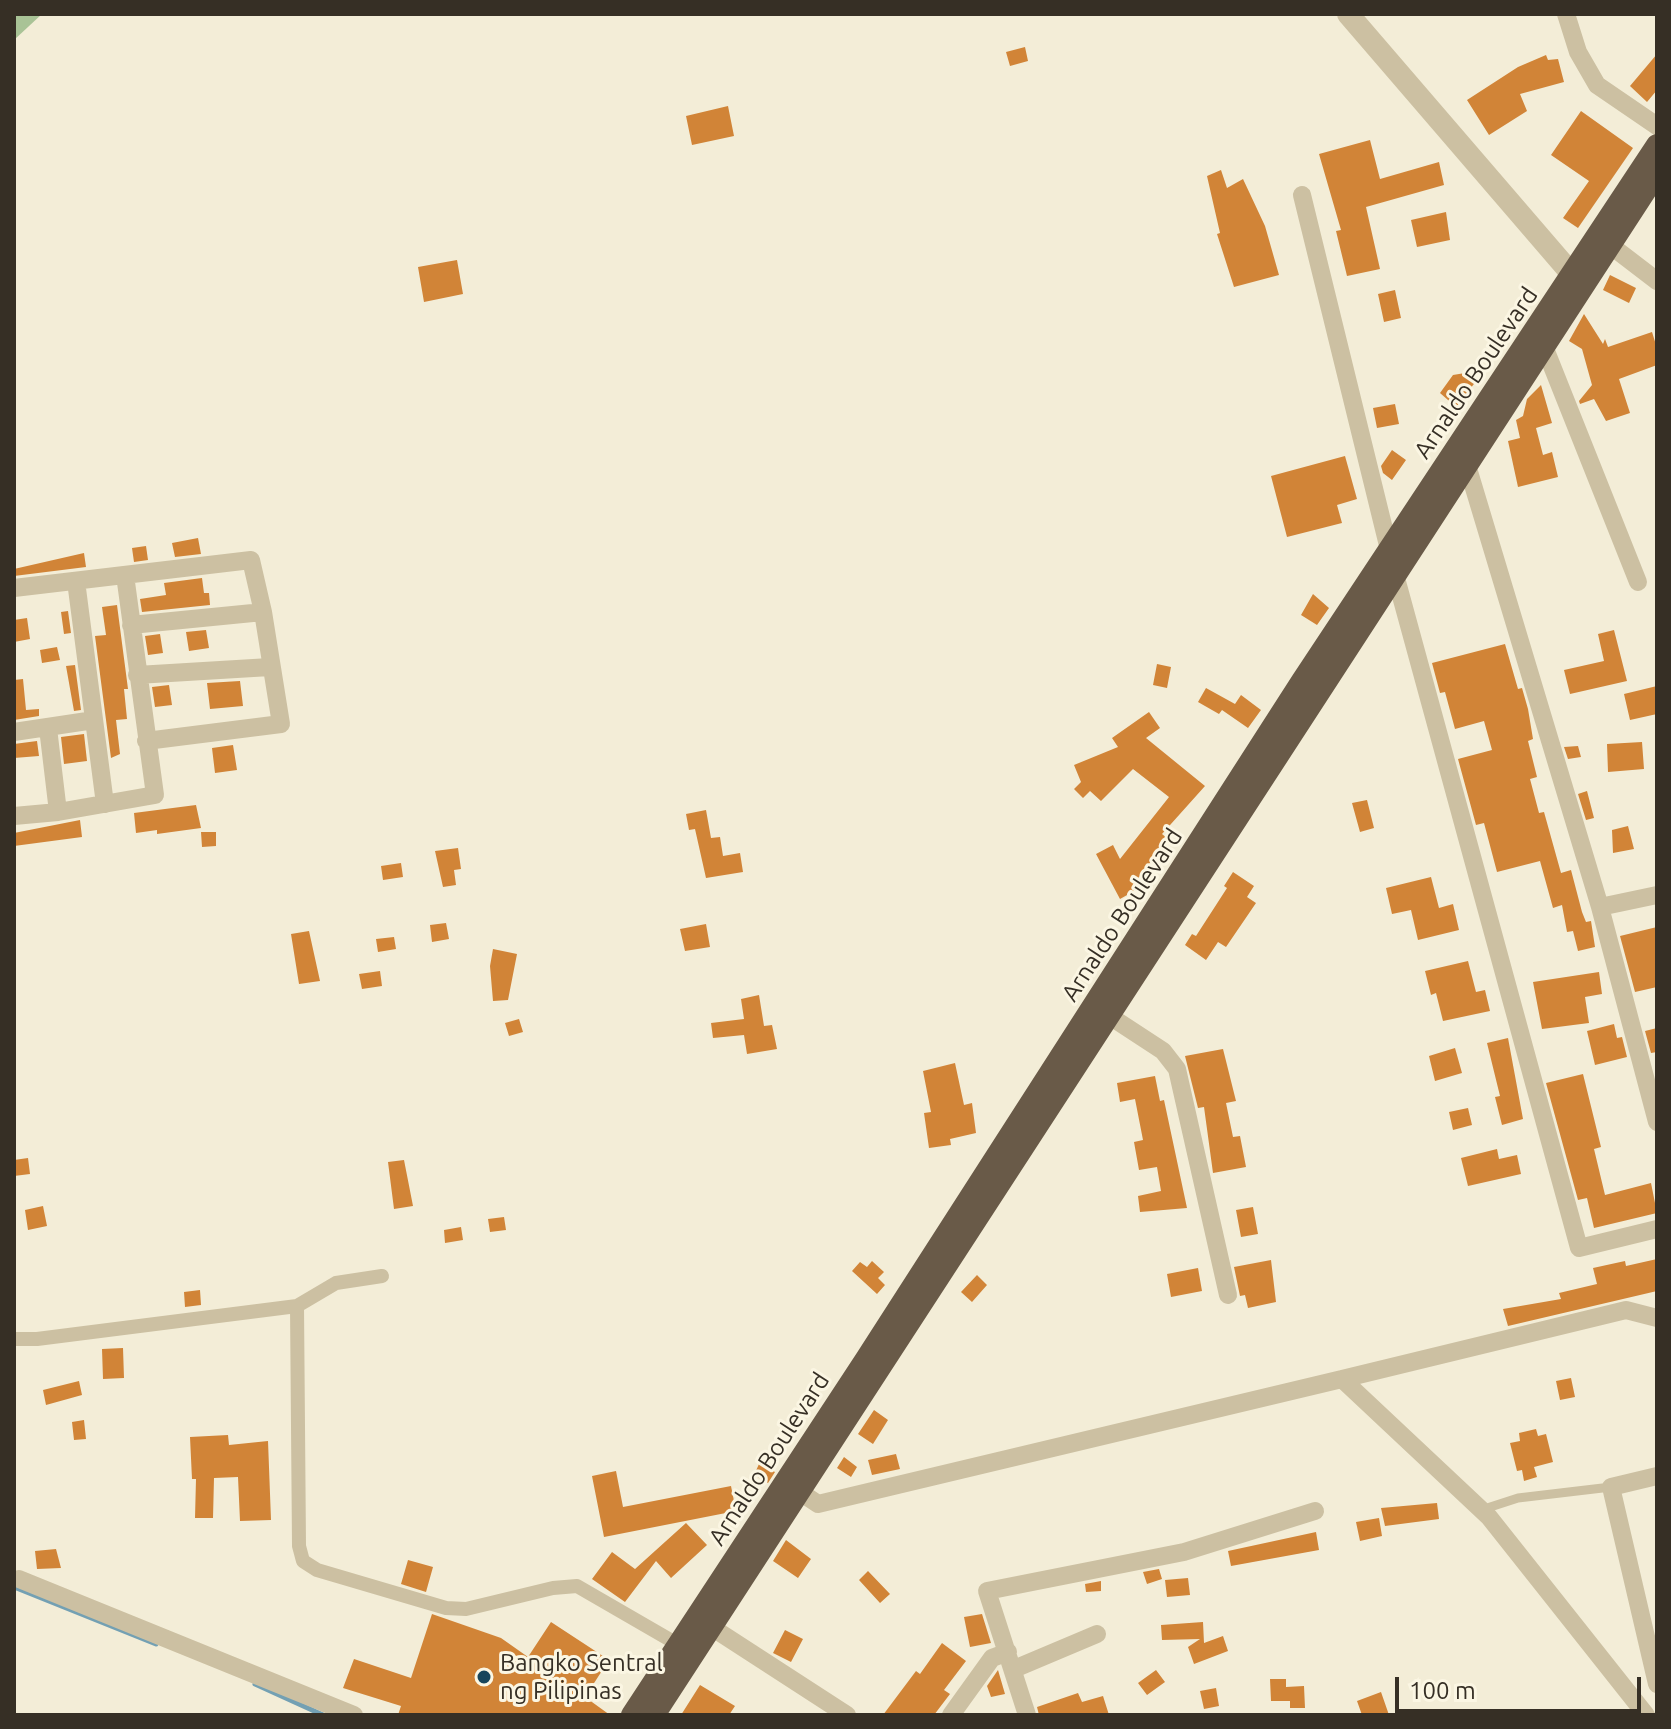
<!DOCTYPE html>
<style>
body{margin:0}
#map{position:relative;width:1671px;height:1729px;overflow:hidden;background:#f3edd7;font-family:Ubuntu,sans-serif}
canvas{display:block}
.frame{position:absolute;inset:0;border:16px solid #362f25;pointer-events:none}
.scale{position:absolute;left:1395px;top:1677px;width:246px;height:36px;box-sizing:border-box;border:4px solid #362f25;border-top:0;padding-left:10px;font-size:24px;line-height:28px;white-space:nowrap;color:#362f25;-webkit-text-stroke:6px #fbf6e3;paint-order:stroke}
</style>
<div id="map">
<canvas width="1671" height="1729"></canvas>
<div class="frame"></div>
<div class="scale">100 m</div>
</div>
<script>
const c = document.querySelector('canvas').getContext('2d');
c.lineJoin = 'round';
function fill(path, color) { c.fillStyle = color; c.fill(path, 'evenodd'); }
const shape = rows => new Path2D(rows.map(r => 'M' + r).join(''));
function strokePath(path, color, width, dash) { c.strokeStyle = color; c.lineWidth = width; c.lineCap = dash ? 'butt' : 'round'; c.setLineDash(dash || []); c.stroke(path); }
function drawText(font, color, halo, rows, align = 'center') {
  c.font = font + ' Ubuntu,sans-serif'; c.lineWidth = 6; c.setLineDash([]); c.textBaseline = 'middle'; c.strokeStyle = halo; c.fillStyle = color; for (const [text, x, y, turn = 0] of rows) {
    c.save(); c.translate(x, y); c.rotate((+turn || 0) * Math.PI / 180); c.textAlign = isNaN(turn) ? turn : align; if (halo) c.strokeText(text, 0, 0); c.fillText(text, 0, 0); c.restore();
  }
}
const green = shape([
 [14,14,42,14,14,40]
]);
const stream = shape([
 [14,1587,156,1644],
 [255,1684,323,1715]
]);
const building = shape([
 [1025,47,1028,61,1010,66,1006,52],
 [1657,54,1657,90,1647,102,1630,86],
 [1546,55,1548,60,1558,59,1564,82,1520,94,1527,111,1489,135,1467,100,1518,67],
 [728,106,734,136,692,145,686,116],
 [1581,111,1633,148,1578,228,1563,218,1589,181,1551,155],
 [1370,140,1380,179,1439,162,1444,185,1366,207,1380,269,1347,276,1336,231,1341,230,1319,154],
 [1221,170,1227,188,1243,179,1265,226,1279,275,1234,287,1217,234,1220,233,1207,176],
 [1446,212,1450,240,1417,247,1411,220],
 [457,260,463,294,424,302,418,267],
 [1610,275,1636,288,1629,303,1603,290],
 [1395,290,1401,318,1384,322,1378,294],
 [1584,314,1603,344,1605,339,1608,347,1652,332,1657,348,1657,365,1619,379,1630,413,1606,421,1594,399,1580,404,1579,401,1592,385,1582,349,1569,341],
 [1471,372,1477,380,1456,407,1440,393,1453,375],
 [1541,385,1552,423,1536,428,1543,455,1552,452,1558,477,1518,487,1508,441,1520,438,1516,420,1523,416,1527,399],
 [1395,404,1399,424,1377,428,1373,408],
 [1392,450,1406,460,1392,480,1383,473,1381,466],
 [1345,456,1357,499,1337,505,1342,523,1287,537,1271,476],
 [198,538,201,554,175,557,172,543],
 [146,546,148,560,134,562,132,548],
 [84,553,86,567,14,576,14,569],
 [202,578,204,593,209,593,210,605,142,612,140,599,166,595,164,583],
 [1313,594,1329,608,1317,625,1301,615],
 [117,605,128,689,124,689,127,719,116,720,120,754,111,758,95,636,106,635,102,607],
 [68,611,71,633,64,634,61,612],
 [27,618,30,639,14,642,14,620],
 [206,630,209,648,189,651,186,632],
 [1614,630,1627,681,1570,694,1564,670,1604,661,1598,634],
 [160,634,163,653,148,655,145,636],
 [1505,644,1518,689,1522,688,1528,709,1533,739,1528,741,1537,777,1530,779,1539,813,1544,812,1561,873,1571,870,1582,912,1586,922,1591,921,1595,947,1578,951,1573,931,1567,932,1562,905,1553,908,1540,861,1497,872,1484,823,1476,825,1458,759,1492,750,1484,721,1455,729,1445,692,1440,693,1432,663],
 [57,647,60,660,42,663,40,650],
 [1157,664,1171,667,1167,688,1153,685],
 [75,665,81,710,74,711,66,666],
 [23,679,26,710,39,709,39,716,14,720,14,680],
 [240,681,243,706,210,709,207,683],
 [169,685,172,705,155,707,152,687],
 [1657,686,1657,714,1630,720,1624,694],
 [1206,688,1235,704,1241,695,1261,710,1248,728,1222,710,1219,714,1198,702],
 [1149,712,1160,728,1146,738,1205,786,1162,834,1168,839,1133,885,1136,890,1120,899,1096,854,1113,845,1120,859,1169,797,1133,769,1101,801,1090,791,1083,798,1074,789,1081,782,1074,765,1118,747,1112,738],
 [84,734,87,761,64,764,61,737],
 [37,741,39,756,14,758,14,744],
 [1642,742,1644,769,1608,772,1607,744],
 [233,745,237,770,215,773,212,748],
 [1578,746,1581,757,1568,759,1564,747],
 [1587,791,1594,818,1586,820,1578,794],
 [1367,800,1374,828,1360,832,1352,803],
 [196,805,201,828,157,834,157,830,136,833,134,813],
 [706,810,711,838,720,837,723,856,740,853,743,872,706,878,695,829,689,830,686,814],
 [80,820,82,837,14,846,14,833],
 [1628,826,1634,849,1613,853,1612,830],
 [201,832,216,832,216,846,202,847],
 [458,848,461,869,454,870,456,885,443,887,435,851],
 [401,863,403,877,383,880,381,866],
 [1233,872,1254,886,1247,897,1256,903,1226,947,1218,942,1206,960,1185,945,1192,934,1196,936,1227,888,1224,886],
 [1431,877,1439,908,1453,904,1459,930,1418,940,1411,910,1392,914,1386,888],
 [446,923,449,939,432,942,430,925],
 [706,924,710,947,685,951,680,929],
 [1657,927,1657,987,1635,992,1620,936],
 [309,931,320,981,299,984,291,934],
 [394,937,396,949,378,952,376,939],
 [493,949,517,954,508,1000,493,1001,490,966],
 [1468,961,1476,992,1485,990,1490,1011,1443,1021,1436,993,1431,995,1425,971],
 [380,971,382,986,362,989,359,974],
 [1599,972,1602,994,1585,997,1589,1023,1542,1029,1533,982],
 [759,995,764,1026,772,1025,777,1049,747,1054,744,1035,713,1038,711,1023,744,1019,741,999],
 [519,1019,523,1032,509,1036,505,1023],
 [1614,1024,1617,1038,1622,1037,1627,1057,1595,1065,1587,1031],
 [1657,1028,1657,1052,1651,1053,1645,1031],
 [1508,1038,1523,1119,1502,1125,1495,1097,1500,1096,1487,1043],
 [1455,1048,1462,1073,1435,1081,1429,1056],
 [1223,1049,1236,1101,1226,1103,1233,1137,1240,1136,1246,1167,1213,1173,1204,1107,1198,1108,1185,1056],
 [955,1063,964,1105,972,1103,976,1133,950,1139,951,1145,929,1148,924,1113,931,1112,923,1071],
 [1583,1074,1601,1147,1594,1149,1605,1195,1651,1183,1657,1213,1594,1228,1587,1198,1578,1200,1546,1083],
 [1155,1076,1160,1101,1164,1100,1187,1208,1140,1212,1138,1196,1161,1191,1157,1167,1139,1170,1134,1142,1143,1140,1135,1099,1120,1102,1117,1083],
 [1468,1108,1472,1125,1453,1130,1449,1112],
 [1497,1149,1499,1159,1517,1155,1521,1174,1468,1186,1461,1158],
 [28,1158,30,1174,14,1176,14,1160],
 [404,1160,413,1206,394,1209,388,1162],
 [43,1206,47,1226,28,1230,25,1210],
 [1253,1207,1258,1234,1241,1237,1236,1210],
 [504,1217,506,1230,490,1232,488,1219],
 [461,1227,463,1240,445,1243,444,1230],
 [1657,1259,1657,1291,1508,1326,1503,1309,1561,1299,1559,1293,1597,1284,1593,1268,1625,1261,1626,1266],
 [1271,1260,1276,1302,1248,1308,1245,1295,1240,1296,1234,1267],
 [872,1261,884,1272,878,1278,885,1285,877,1294,852,1271,860,1262,867,1267],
 [1198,1268,1202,1291,1171,1297,1167,1274],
 [977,1275,987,1285,972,1302,961,1292],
 [200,1290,201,1305,185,1307,184,1292],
 [123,1348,124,1378,103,1379,102,1349],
 [1571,1378,1575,1397,1560,1400,1556,1381],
 [79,1381,82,1395,46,1405,43,1390],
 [874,1410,888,1420,873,1444,858,1434],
 [84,1420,86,1439,74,1440,72,1422],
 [1536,1429,1538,1436,1546,1434,1553,1462,1534,1467,1537,1477,1524,1481,1522,1470,1517,1471,1510,1443,1520,1441,1519,1433],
 [228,1435,229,1445,268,1441,271,1520,240,1521,238,1477,214,1478,213,1518,195,1518,196,1479,192,1479,190,1437],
 [896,1454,900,1469,872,1475,868,1460],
 [844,1457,857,1467,851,1477,837,1468],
 [759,1464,775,1472,768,1483,754,1475],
 [616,1471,623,1507,731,1486,736,1511,604,1537,592,1476],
 [1437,1503,1439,1519,1385,1526,1381,1508],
 [1379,1518,1382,1536,1360,1541,1356,1522],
 [686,1523,707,1545,671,1578,656,1561,625,1602,592,1579,612,1552,635,1569],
 [1316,1532,1319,1550,1231,1566,1228,1551],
 [786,1540,811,1559,798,1578,773,1561],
 [56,1549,61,1568,37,1569,35,1551],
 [408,1560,433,1567,426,1592,401,1584],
 [1159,1569,1162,1579,1147,1584,1143,1572],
 [868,1571,890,1594,880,1603,859,1580],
 [1188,1578,1190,1595,1167,1597,1165,1580],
 [1101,1581,1101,1591,1086,1592,1085,1584],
 [432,1614,501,1638,528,1657,551,1622,609,1660,585,1697,610,1715,398,1715,401,1706,343,1688,354,1659,411,1678],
 [982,1614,991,1643,970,1647,964,1617],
 [1203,1622,1204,1643,1223,1636,1228,1651,1194,1664,1188,1647,1200,1639,1162,1640,1161,1625],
 [785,1630,803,1639,791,1662,773,1653],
 [942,1643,966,1661,944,1690,950,1694,934,1715,883,1715,916,1671,920,1674],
 [998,1670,1005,1694,991,1697,987,1686],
 [1156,1670,1165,1682,1147,1695,1138,1683],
 [1270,1679,1286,1679,1286,1687,1304,1686,1305,1708,1290,1708,1290,1701,1271,1701],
 [700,1685,735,1706,729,1715,681,1715],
 [1216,1688,1219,1706,1204,1709,1200,1691],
 [1381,1692,1389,1715,1362,1715,1357,1701],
 [1078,1693,1082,1702,1103,1696,1109,1715,1039,1715,1037,1707]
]);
const service = shape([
 [1481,1510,1518,1498,1611,1487]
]);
const pedestrian = shape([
 [297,1306,336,1283,382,1276],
 [14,1339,37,1339,297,1306,299,1546,303,1561,317,1570,446,1608,466,1609,553,1588,577,1586,679,1645]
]);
const minor = shape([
 [1566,14,1578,52,1597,85,1657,126],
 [1302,195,1396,578,1579,1248,1657,1229],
 [1610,245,1657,281],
 [1544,346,1638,582],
 [1467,465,1600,907,1657,1122],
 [76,581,105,804],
 [14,588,251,560,263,612,281,724,146,741],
 [131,625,263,612],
 [137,675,270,667],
 [48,728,58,812],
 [14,732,94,720],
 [14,816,58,812,155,795,125,575],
 [1600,907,1657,895],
 [1108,1015,1163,1051,1177,1069,1228,1295],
 [1342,1379,1626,1310,1657,1318],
 [1657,1476,1611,1487,1657,1684],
 [788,1484,818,1504,1342,1379,1489,1517,1646,1715],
 [19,1579,354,1715],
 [702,1621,847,1715],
 [1014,1669,1097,1634],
 [951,1715,992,1658,1008,1652],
 [1027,1715,987,1591,1184,1552,1315,1511]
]);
const tertiary = shape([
 [1348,14,1582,286]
]);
const trunk = shape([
 [632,1715,866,1359,1302,681,1657,145],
 [654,1715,1657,173]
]);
const markers = [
 [484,1677,8,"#17455b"]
];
const streetNames = [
 ["Arnaldo Boulevard",1476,373,-56],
 ["Arnaldo Boulevard",1122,915,-57],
 ["Arnaldo Boulevard",769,1459,-57]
];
const poiNames = [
 ["Bangko Sentral",500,1663],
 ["ng Pilipinas",500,1691]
];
fill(green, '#a9c396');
strokePath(stream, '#73a0b3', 5);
fill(building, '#d18437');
strokePath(service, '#ccc0a2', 9);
strokePath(pedestrian, '#ccc0a2', 14);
strokePath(minor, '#ccc0a2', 18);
strokePath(tertiary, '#ccc0a2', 22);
strokePath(trunk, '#695a48', 22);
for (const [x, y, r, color] of markers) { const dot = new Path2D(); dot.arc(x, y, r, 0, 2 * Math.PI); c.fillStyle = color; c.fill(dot); strokePath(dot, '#fbf6e3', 3); }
drawText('24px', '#362f25', '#fbf6e3', streetNames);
drawText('24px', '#362f25', '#fbf6e3', poiNames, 'left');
</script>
